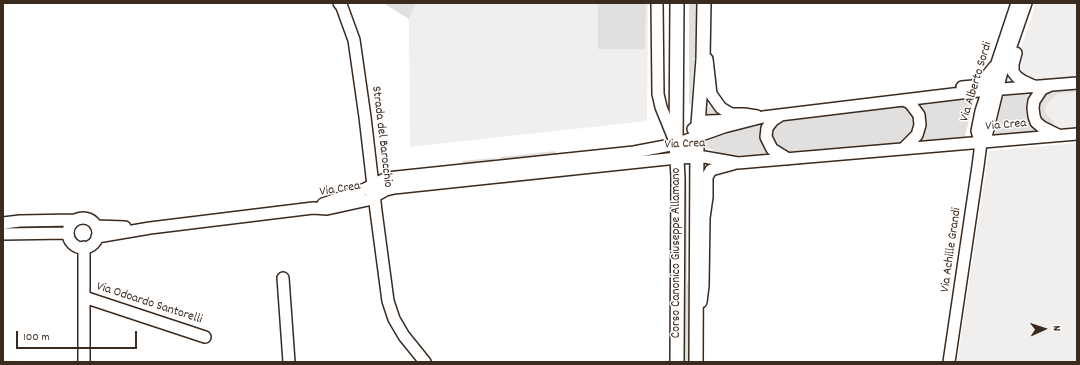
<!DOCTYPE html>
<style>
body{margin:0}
#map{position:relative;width:1080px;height:365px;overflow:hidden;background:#fff;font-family:Dekko,sans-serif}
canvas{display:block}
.frame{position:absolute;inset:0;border:4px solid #3b2a1e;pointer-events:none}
.north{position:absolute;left:1024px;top:309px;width:40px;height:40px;-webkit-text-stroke:3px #fff;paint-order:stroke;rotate:87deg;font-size:11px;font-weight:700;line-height:16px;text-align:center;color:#3b2a1e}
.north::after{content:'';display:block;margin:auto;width:14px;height:18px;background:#3b2a1e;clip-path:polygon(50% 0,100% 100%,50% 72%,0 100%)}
.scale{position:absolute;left:16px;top:331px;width:121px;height:18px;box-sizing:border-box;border:2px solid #3b2a1e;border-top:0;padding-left:5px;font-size:12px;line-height:14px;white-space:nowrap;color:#3b2a1e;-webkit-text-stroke:3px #fff;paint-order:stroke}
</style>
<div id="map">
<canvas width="1080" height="365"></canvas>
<div class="frame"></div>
<div class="north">N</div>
<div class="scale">100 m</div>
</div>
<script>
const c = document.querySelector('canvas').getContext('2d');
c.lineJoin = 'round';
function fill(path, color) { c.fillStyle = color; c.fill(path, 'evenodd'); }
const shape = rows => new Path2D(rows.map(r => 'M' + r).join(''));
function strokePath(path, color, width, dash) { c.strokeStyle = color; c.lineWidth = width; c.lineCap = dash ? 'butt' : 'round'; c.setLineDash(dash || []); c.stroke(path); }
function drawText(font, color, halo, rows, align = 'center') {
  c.font = font + ' Dekko,sans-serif'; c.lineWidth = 3; c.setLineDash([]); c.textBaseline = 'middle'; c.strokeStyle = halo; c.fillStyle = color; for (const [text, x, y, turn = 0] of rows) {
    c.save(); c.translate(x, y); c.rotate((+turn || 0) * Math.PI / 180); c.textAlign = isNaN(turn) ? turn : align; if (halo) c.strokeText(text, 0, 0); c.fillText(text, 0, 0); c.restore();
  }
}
const built = shape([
 [407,3,648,3,647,121,410,147,409,24],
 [1036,3,1077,3,1077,127,995,135,1007,78,1018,58],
 [1077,143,1077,362,957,362,989,151]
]);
const green = shape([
 [383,3,416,3,409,19],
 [598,3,646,3,645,49,598,49],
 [689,3,697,3,696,44,691,104,689,104],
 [1077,85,1077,92,1057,94,1047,103,1045,109,1047,115,1053,121,1053,129,1043,124,1037,111,1042,96,1045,92],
 [1028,91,1031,118,1041,131,995,135,1004,92],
 [975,94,965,137,917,142,914,102],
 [898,104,908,108,915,118,915,130,906,140,900,144,785,152,774,147,770,130,777,121],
 [712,105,716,111,724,116,705,118,706,110],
 [769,120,773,154,733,156,717,152,705,147,705,142,724,133],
 [556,151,556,155,500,161,500,157],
 [494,158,495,161,462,165,462,161],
 [574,173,575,176,502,184,502,180],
 [683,181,687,181,687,280,692,298,692,362,683,362]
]);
const minor = shape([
 [339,3,342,7,354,40,365,117,376,211,388,301,394,319,404,336,425,362],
 [657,3,658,94,661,107,676,144,697,157],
 [1016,53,1013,64,1013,72,1017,77,1023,81,1036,87],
 [707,59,711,94,721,108,731,114,744,114,757,116],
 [1049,86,1042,89,1034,101,1033,108,1034,116,1036,122,1042,127,1058,135],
 [962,87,973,86,980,82,986,77,994,67],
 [781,115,773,120,767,128,766,137,772,149,788,159],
 [693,129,707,121,737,120],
 [981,143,987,133,1001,75,1026,3],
 [903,149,917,135,920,125,919,115,910,103,903,100],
 [323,204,365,189,387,178,634,152,676,144,724,127,763,117,978,91,1077,83],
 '68 233a15 15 0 1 1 30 0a15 15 0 1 1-30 0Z',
 [3,223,20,221,75,220],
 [96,226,125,227],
 [3,234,68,233],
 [97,237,150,228,313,208,327,209,368,200,386,190,394,188,677,158,704,157,738,163,1077,134],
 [283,278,289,362],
 [84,297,205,337],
 [701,302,703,286,704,218,707,197,707,177,711,170,733,164],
 [84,362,84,247],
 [949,362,978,166,981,143,977,131,981,111,1017,3]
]);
const major = shape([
 [677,3,676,144,678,177,677,362],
 [696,362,697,137,703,59,704,3]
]);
const streetNames = [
 ["Via Alberto Sordi",977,82,-73],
 ["Via Crea",1006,126,-5],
 ["Strada del Barocchio",381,137,83],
 ["Via Crea",685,145,-2],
 ["Via Crea",340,190,-9],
 ["Via Achille Grandi",952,250,-82],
 ["Corso Canonico Giuseppe Allamano",677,253,-90],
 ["Via Odoardo Santorelli",149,304,18]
];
fill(built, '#f1efee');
fill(green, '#e2e0de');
strokePath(minor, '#3b2a1e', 14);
strokePath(major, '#3b2a1e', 16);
strokePath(minor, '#fff', 11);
strokePath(major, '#fff', 13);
drawText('13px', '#3b2a1e', '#fff', streetNames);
</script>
